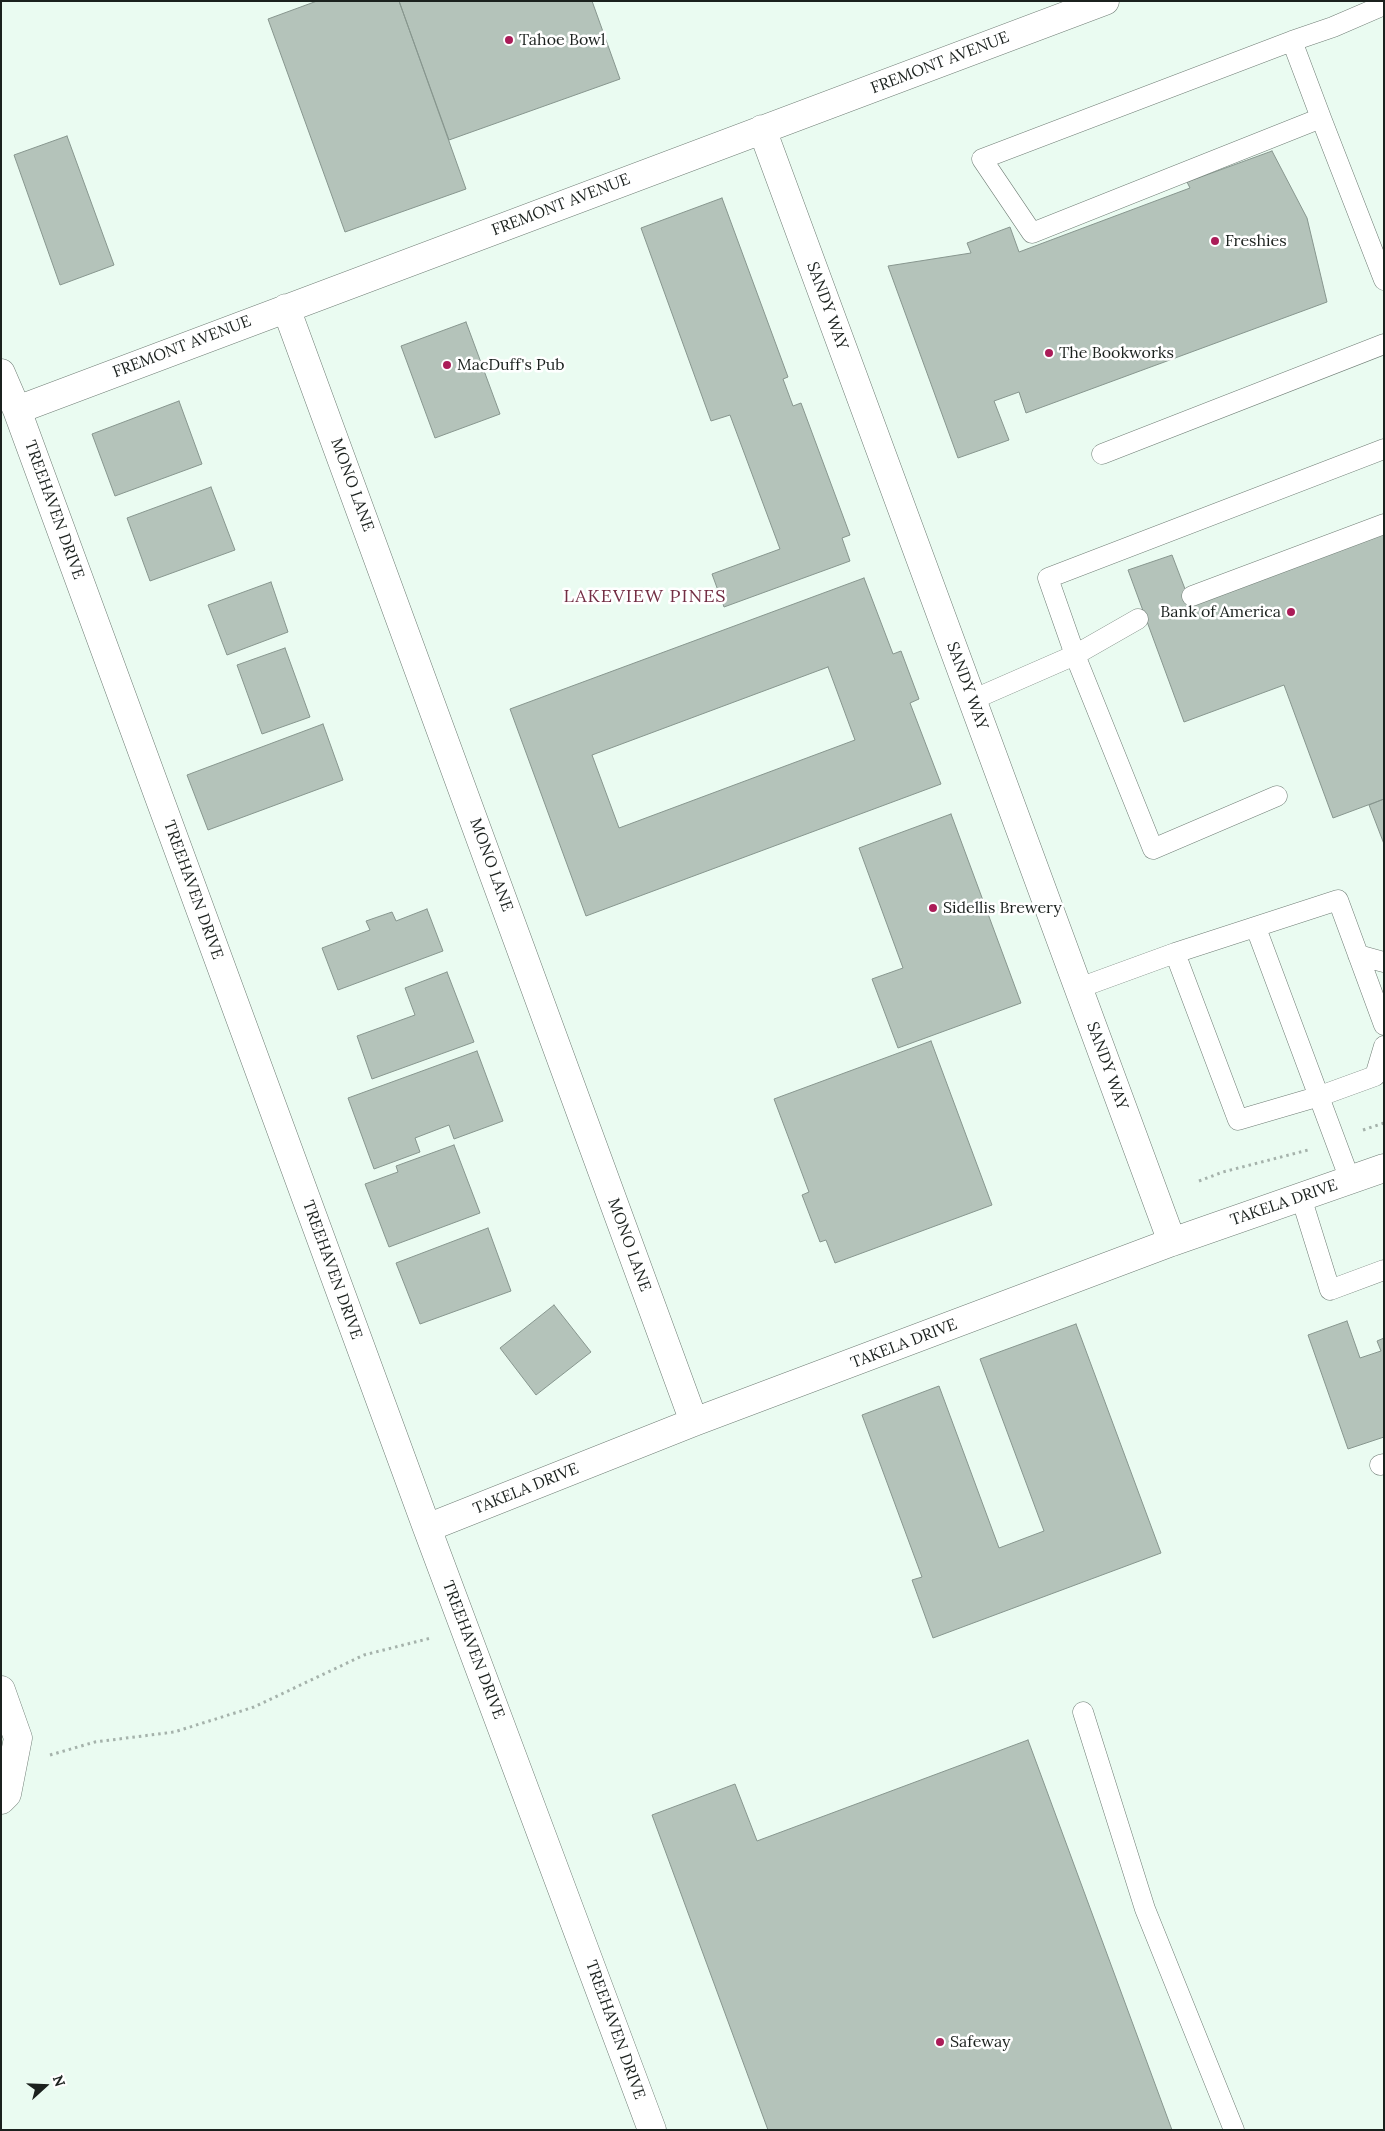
<!DOCTYPE html>
<style>
body{margin:0}
#map{position:relative;width:1385px;height:2131px;overflow:hidden;background:#eafbf1;font-family:Lora,serif}
canvas{display:block}
.frame{position:absolute;inset:0;border:2px solid #1b211e;pointer-events:none}
.north{position:absolute;left:20px;top:2061px;width:50px;height:50px;-webkit-text-stroke:4px #fff;paint-order:stroke;rotate:70deg;font-size:14px;font-weight:700;line-height:20px;text-align:center;color:#1b211e}
.north::after{content:'';display:block;margin:auto;width:18px;height:22px;background:#1b211e;clip-path:polygon(50% 0,100% 100%,50% 72%,0 100%)}
</style>
<div id="map">
<canvas width="1385" height="2131"></canvas>
<div class="frame"></div>
<div class="north">N</div>
</div>
<script>
const c = document.querySelector('canvas').getContext('2d');
c.lineJoin = 'round';
function fill(path, color) { c.fillStyle = color; c.fill(path, 'evenodd'); }
const shape = rows => new Path2D(rows.map(r => 'M' + r).join(''));
function strokePath(path, color, width, dash) { c.strokeStyle = color; c.lineWidth = width; c.lineCap = dash ? 'butt' : 'round'; c.setLineDash(dash || []); c.stroke(path); }
function drawText(font, color, halo, rows, align = 'center') {
  c.font = font + ' Lora,serif'; c.lineWidth = 5; c.setLineDash([]); c.textBaseline = 'middle'; c.strokeStyle = halo; c.fillStyle = color; for (const [text, x, y, turn = 0] of rows) {
    c.save(); c.translate(x, y); c.rotate((+turn || 0) * Math.PI / 180); c.textAlign = isNaN(turn) ? turn : align; if (halo) c.strokeText(text, 0, 0); c.fillText(text, 0, 0); c.restore();
  }
}
const building = shape([
 [317,1,399,1,466,189,345,232,268,19,317,1],
 [399,1,592,1,620,79,449,140,399,1],
 [67,136,114,265,60,285,14,155,67,136],
 [1272,151,1307,218,1327,302,1026,413,1019,392,994,401,1009,440,958,458,888,266,971,253,967,243,1010,227,1019,252,1190,188,1187,182,1272,151],
 [722,198,788,377,783,379,793,406,801,403,850,535,842,538,850,561,724,607,712,574,780,549,730,415,711,421,641,228,722,198],
 [466,322,500,414,435,438,401,346,466,322],
 [179,401,202,464,115,496,92,434,179,401],
 [211,487,235,550,150,581,127,518,211,487],
 [1384,530,1384,799,1333,818,1284,685,1184,722,1128,570,1172,555,1190,602,1384,530],
 [864,578,893,654,901,651,919,699,910,703,941,784,586,916,510,709,864,578],
 [828,667,855,740,619,828,592,755,828,667],
 [271,582,288,632,227,655,208,605,271,582],
 [285,648,310,717,262,734,237,665,285,648],
 [323,724,343,780,208,830,187,775,323,724],
 [1384,799,1384,844,1369,805,1384,799],
 [951,814,1021,1003,898,1048,872,979,903,968,859,848,951,814],
 [427,909,443,951,338,990,322,948,370,930,366,921,392,912,396,921,427,909],
 [447,972,474,1042,372,1079,357,1036,415,1015,405,988,447,972],
 [931,1041,992,1205,835,1263,826,1240,820,1242,802,1195,809,1192,774,1099,931,1041],
 [477,1051,503,1121,454,1139,449,1125,415,1138,420,1152,374,1169,348,1098,477,1051],
 [454,1145,480,1213,389,1247,365,1184,398,1172,396,1166,454,1145],
 [488,1228,511,1291,420,1324,396,1263,488,1228],
 [554,1305,591,1352,536,1395,500,1348,554,1305],
 [1347,1321,1360,1358,1381,1351,1377,1341,1384,1338,1384,1437,1348,1449,1308,1335,1347,1321],
 [1076,1324,1161,1553,933,1638,912,1580,922,1577,862,1415,939,1386,999,1548,1044,1531,980,1359,1076,1324],
 [1028,1740,1172,2130,768,2130,652,1815,735,1784,757,1841,1028,1740]
]);
const path = shape([
 [1363,1130,1384,1123],
 [1199,1181,1223,1172,1308,1150],
 [50,1755,95,1742,174,1732,254,1707,364,1655,431,1638]
]);
const service = shape([
 [1292,41,1321,118,1032,233,982,159,1292,41,1333,27,1384,5],
 [1321,118,1384,280],
 [1102,454,1384,344],
 [1192,596,1384,524],
 [972,700,1075,655,1138,619],
 [1277,796,1153,849,1075,655,1048,578,1384,449],
 [1256,928,1350,1180],
 [1175,953,1238,1120,1320,1096,1375,1076,1384,1046],
 [1358,955,1384,962],
 [1079,988,1175,953,1338,900,1384,1025],
 [1301,1197,1330,1290,1384,1270],
 [1380,1465,1384,1464],
 [1083,1712,1145,1909,1234,2130]
]);
const minor = shape([
 [762,129,1172,1242],
 [286,308,694,1422],
 [1,373,17,410,427,1528,652,2130],
 [17,410,1105,1],
 [427,1528,694,1422,1172,1242,1384,1168],
 [1,1690,18,1738,7,1794,1,1800]
]);
const markers = [
 [509,40,5,"#ab1c58"],
 [1215,241,5,"#ab1c58"],
 [1049,353,5,"#ab1c58"],
 [447,365,5,"#ab1c58"],
 [1291,612,5,"#ab1c58"],
 [933,908,5,"#ab1c58"],
 [940,2042,5,"#ab1c58"]
];
const poiNames = [
 ["Tahoe Bowl",519,40],
 ["Freshies",1225,241],
 ["The Bookworks",1059,353],
 ["MacDuff's Pub",457,365],
 ["Bank of America",1281,612,"right"],
 ["Sidellis Brewery",943,908],
 ["Safeway",950,2042]
];
const streetNames = [
 ["FREMONT AVENUE",940,63,-21],
 ["FREMONT AVENUE",561,205,-21],
 ["SANDY WAY",827,306,70],
 ["FREMONT AVENUE",182,347,-21],
 ["MONO LANE",352,485,70],
 ["TREEHAVEN DRIVE",54,510,70],
 ["SANDY WAY",967,686,70],
 ["MONO LANE",491,865,70],
 ["TREEHAVEN DRIVE",193,890,70],
 ["SANDY WAY",1107,1066,70],
 ["TAKELA DRIVE",1284,1203,-19],
 ["MONO LANE",629,1245,70],
 ["TREEHAVEN DRIVE",332,1270,70],
 ["TAKELA DRIVE",904,1344,-21],
 ["TAKELA DRIVE",526,1489,-22],
 ["TREEHAVEN DRIVE",473,1650,69],
 ["TREEHAVEN DRIVE",615,2030,70]
];
const neighbourhoodNames = [
 ["LAKEVIEW PINES",645,597]
];
fill(building, '#b4c3ba');
strokePath(building, '#87968e', 1);
strokePath(service, '#6f7d75', 21);
strokePath(minor, '#6f7d75', 29);
strokePath(path, '#a5b2ab', 3, [2.5, 4]);
strokePath(service, '#fff', 20);
strokePath(minor, '#fff', 28);
for (const [x, y, r, color] of markers) { const dot = new Path2D(); dot.arc(x, y, r, 0, 2 * Math.PI); c.fillStyle = color; c.fill(dot); strokePath(dot, '#fff', 2); }
drawText('16px', '#1b211e', '#fff', poiNames, 'left');
drawText('16px', '#1b211e', '#fff', streetNames);
c.letterSpacing = '1px';
drawText('18px', '#732e44', '#fff', neighbourhoodNames);
c.letterSpacing = '0px';
</script>
